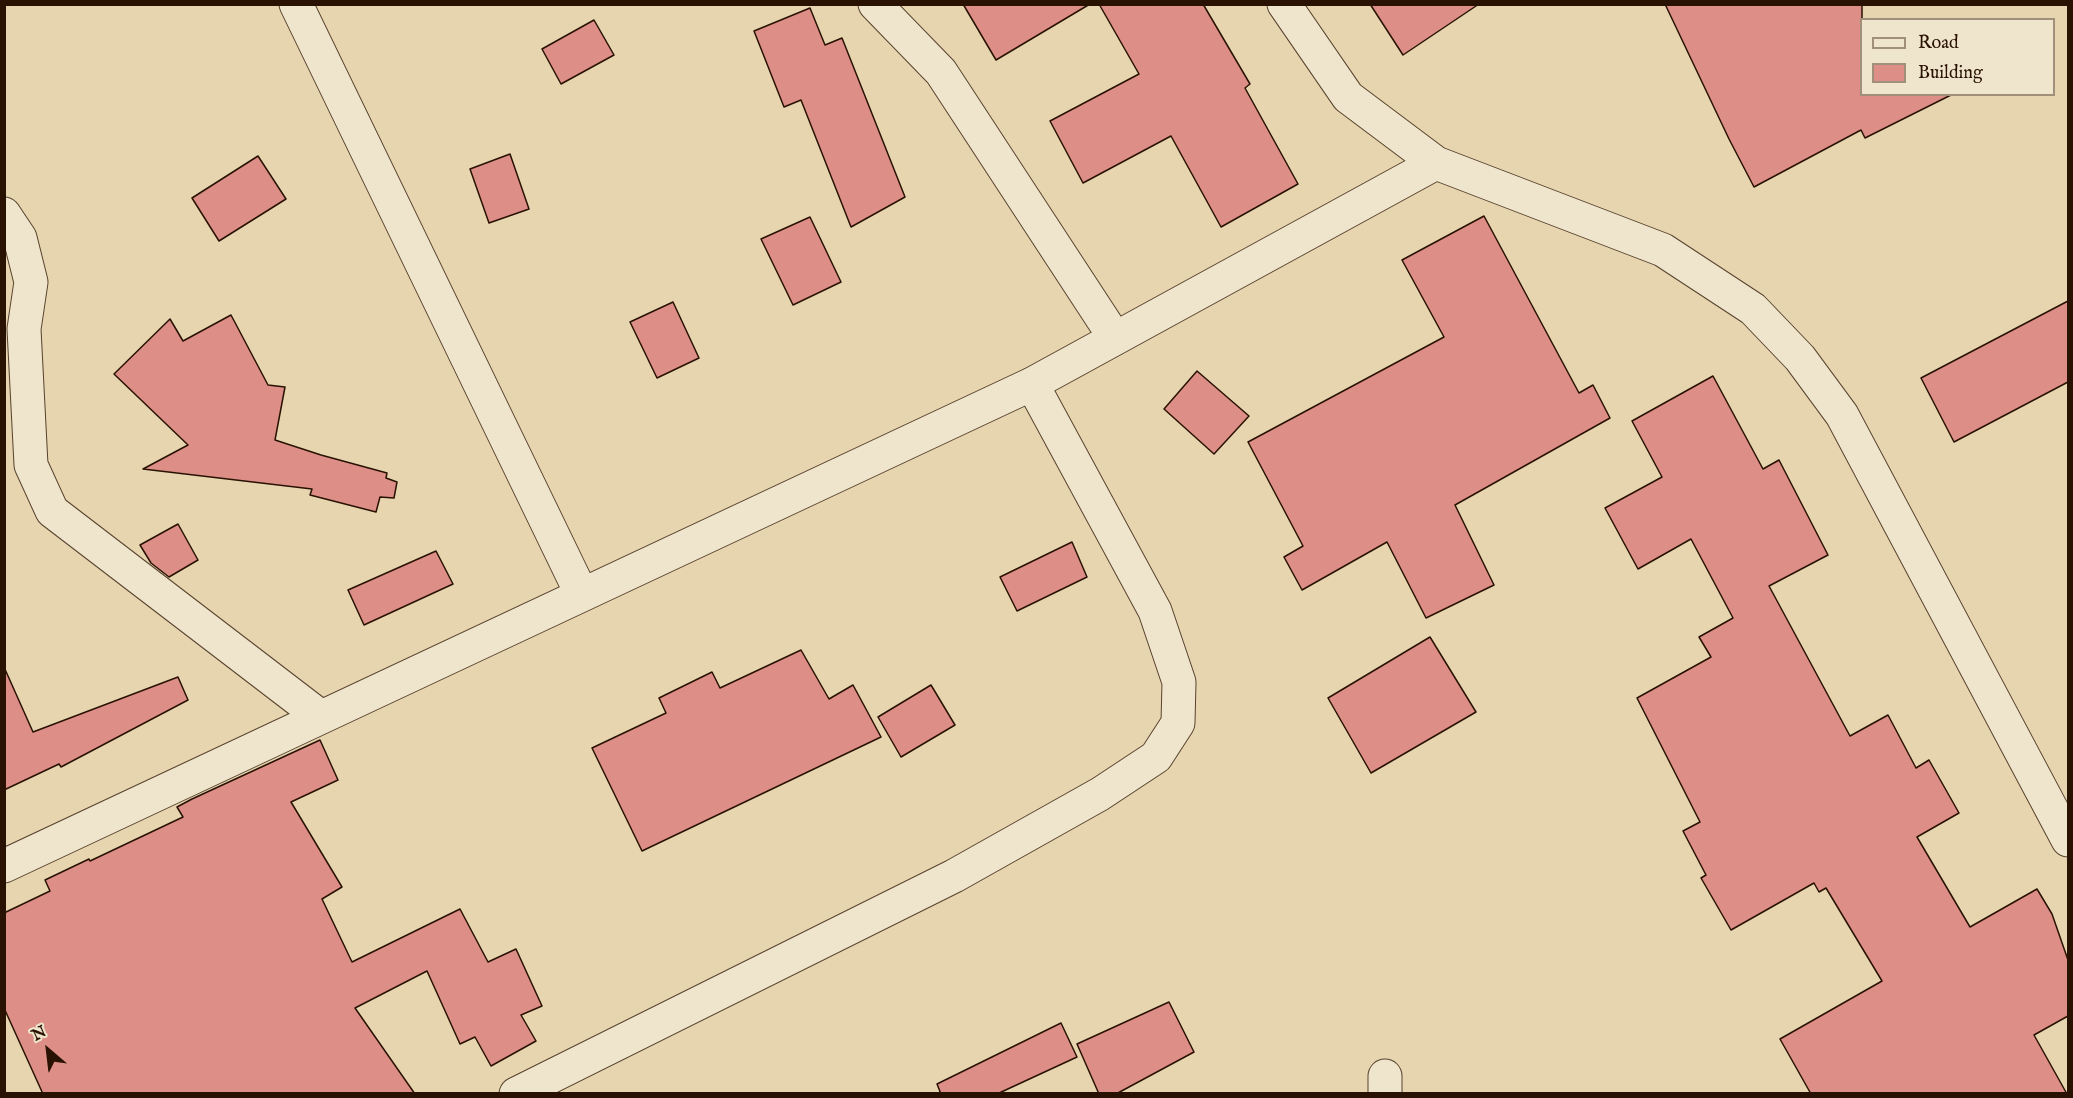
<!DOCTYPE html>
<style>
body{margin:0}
#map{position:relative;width:2073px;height:1098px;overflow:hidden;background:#e7d5b0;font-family:"IM FELL English",serif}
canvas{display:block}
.frame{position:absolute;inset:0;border:6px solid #291202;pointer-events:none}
.legend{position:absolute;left:1860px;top:18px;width:195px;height:78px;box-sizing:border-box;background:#efe4cc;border:2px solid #a0907b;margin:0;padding:8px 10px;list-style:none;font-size:18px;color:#291202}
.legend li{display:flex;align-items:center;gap:12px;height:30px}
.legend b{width:30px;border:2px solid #a0907b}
.north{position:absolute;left:18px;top:1020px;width:60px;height:60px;-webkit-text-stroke:4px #efe4cc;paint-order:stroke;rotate:332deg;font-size:16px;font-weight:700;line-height:24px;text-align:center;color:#291202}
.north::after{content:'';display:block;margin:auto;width:21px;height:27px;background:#291202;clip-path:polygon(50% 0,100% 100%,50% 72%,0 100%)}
</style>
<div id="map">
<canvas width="2073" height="1098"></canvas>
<div class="frame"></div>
<ul class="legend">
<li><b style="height:8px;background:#efe4cc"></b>Road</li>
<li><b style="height:16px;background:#dd8e86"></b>Building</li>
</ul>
<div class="north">N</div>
</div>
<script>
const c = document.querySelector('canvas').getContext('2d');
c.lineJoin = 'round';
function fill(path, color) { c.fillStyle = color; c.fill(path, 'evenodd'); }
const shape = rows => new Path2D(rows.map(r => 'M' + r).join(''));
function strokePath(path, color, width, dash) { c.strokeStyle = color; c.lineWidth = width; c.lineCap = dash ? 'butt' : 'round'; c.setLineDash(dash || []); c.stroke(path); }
const building = shape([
 [963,4,1090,4,996,60,963,4],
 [1099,4,1203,4,1250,84,1245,88,1298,184,1221,227,1171,136,1083,183,1050,121,1139,74,1099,4],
 [1370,4,1479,4,1403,55,1370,4],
 [1665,4,1862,4,1862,94,1953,94,1865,138,1861,130,1754,187,1729,139,1665,4],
 [810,8,825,45,842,38,905,197,851,227,801,100,784,107,754,31,810,8],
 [594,20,614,55,561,84,542,49,594,20],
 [510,154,529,209,489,223,470,169,510,154],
 [258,156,286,199,219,241,192,198,258,156],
 [1484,216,1579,393,1593,385,1610,418,1455,505,1494,585,1426,618,1387,542,1302,590,1284,557,1303,546,1248,442,1444,337,1402,260,1484,216],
 [810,217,841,282,793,305,761,239,810,217],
 [2068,301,2068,382,1954,442,1921,378,2068,301],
 [673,302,699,358,657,378,630,322,673,302],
 [231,315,268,385,285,387,275,440,321,455,387,473,386,478,397,482,394,498,380,497,376,512,310,495,312,489,143,469,188,445,114,374,170,319,183,341,231,315],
 [1197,371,1249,416,1214,454,1164,409,1197,371],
 [1713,376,1763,469,1779,460,1828,555,1769,586,1850,736,1888,715,1916,768,1929,760,1959,813,1917,837,1970,927,2037,889,2052,914,2068,960,2068,1016,2034,1035,2067,1094,1811,1094,1780,1039,1882,981,1826,888,1819,892,1814,883,1731,930,1701,878,1706,875,1683,831,1700,822,1637,698,1711,657,1699,637,1733,618,1691,539,1638,569,1605,508,1662,477,1632,421,1713,376],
 [178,524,198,560,169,577,151,563,140,545,178,524],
 [1072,542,1087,577,1017,611,1000,577,1072,542],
 [436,551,453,584,364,625,348,590,436,551],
 [1430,637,1476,712,1371,773,1328,698,1430,637],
 [801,650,829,699,853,685,881,737,642,851,592,748,666,713,659,698,712,672,720,688,801,650],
 [4,667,33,732,178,677,188,700,61,767,59,764,4,790,4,667],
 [931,685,955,725,901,757,878,717,931,685],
 [320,740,338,780,291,802,342,887,322,899,352,962,460,909,488,962,516,949,542,1006,521,1015,536,1041,491,1066,475,1037,460,1044,427,971,355,1008,415,1094,43,1094,4,1008,4,913,50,891,45,880,89,859,90,861,183,817,177,807,192,799,320,740],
 [1169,1002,1194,1052,1116,1094,1099,1094,1077,1044,1169,1002],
 [1061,1023,1077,1057,997,1094,941,1094,937,1084,1061,1023]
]);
const street = shape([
 [296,4,582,595],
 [875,4,941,72,1115,338],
 [1284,4,1348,97,1436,163,1663,250,1753,309,1800,358,1842,415,2068,840],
 [4,214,20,238,31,282,24,329,31,465,52,511,321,717],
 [4,866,1032,384,1436,163],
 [1385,1076,1385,1094],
 [516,1094,954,876,1100,794,1156,757,1178,723,1179,682,1155,611,1032,384]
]);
fill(building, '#dd8e86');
strokePath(building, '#291202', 1.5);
strokePath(street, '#58432e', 35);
strokePath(street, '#efe4cc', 33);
</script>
